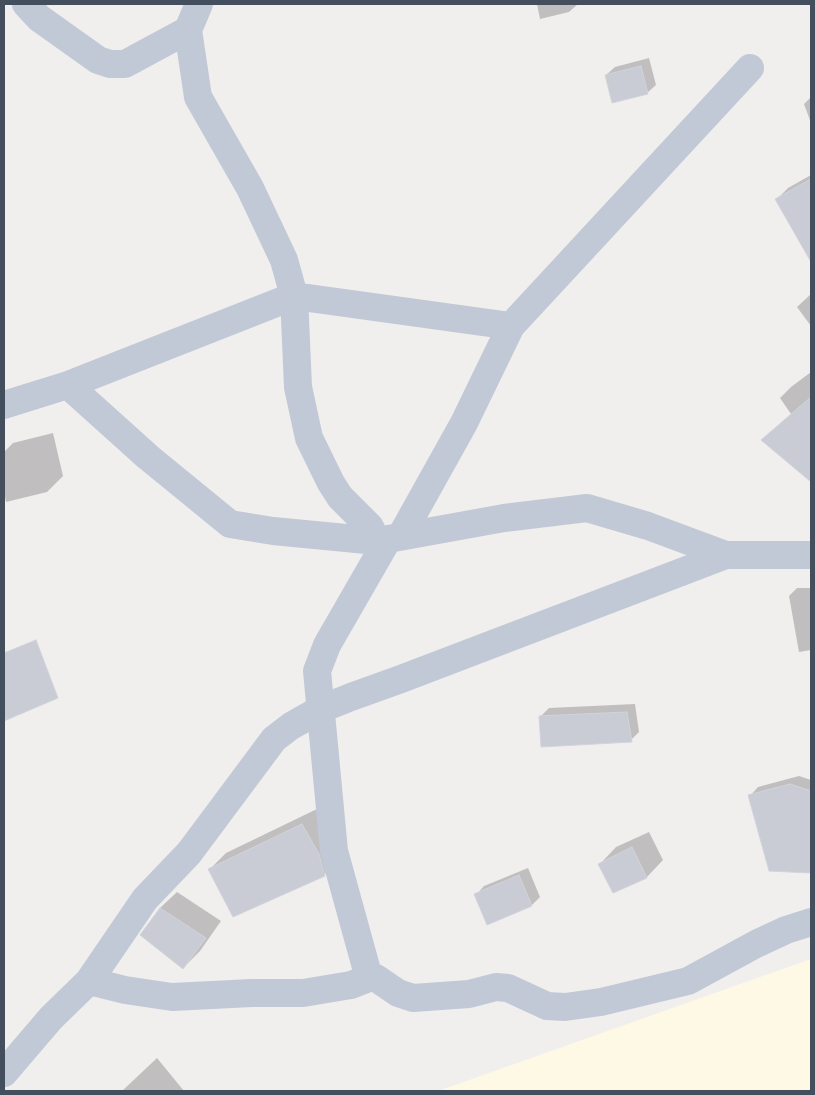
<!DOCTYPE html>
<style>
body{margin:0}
#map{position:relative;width:815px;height:1095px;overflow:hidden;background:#f1eeee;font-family:Barlow,sans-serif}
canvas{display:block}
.frame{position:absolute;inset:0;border:5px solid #444f5d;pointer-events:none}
</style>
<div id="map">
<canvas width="815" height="1095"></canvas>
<div class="frame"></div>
</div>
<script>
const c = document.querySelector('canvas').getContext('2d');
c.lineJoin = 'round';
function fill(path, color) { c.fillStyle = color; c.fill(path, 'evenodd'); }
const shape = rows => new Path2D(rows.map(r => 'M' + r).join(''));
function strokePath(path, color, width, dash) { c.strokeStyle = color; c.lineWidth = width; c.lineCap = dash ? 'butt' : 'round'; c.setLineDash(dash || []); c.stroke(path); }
const commercial = shape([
 [811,959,811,1091,438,1091]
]);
const shadow = shape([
 [537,4,578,4,569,12,540,19],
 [649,58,656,85,647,93,606,75,615,67],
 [811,97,811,123,804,104],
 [811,175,811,259,776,200,788,188],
 [811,294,811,326,797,307],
 [811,372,811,480,763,440,791,414,780,398,791,387],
 [53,433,63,476,47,492,6,502,4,491,4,452,13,443],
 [797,588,811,588,811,650,799,652,789,596],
 [635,704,639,732,631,740,540,717,549,708],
 [799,776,811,780,811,872,770,870,750,796,758,787],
 [319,808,341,858,324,875,210,869,226,853],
 [649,832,663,860,647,877,613,891,600,864,616,847],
 [528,868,540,897,532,905,476,895,484,886],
 [177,892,221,921,200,951,183,968,160,908],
 [157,1058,184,1091,122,1091]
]);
const building = shape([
 [641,66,648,94,612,103,605,75,641,66],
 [811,179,811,262,775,199,811,179],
 [811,397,811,482,761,440,811,397],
 [36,640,58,698,4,721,4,653,36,640],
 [627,712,632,742,541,747,539,716,627,712],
 [790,784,811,791,811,873,769,871,748,795,790,784],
 [302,824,319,854,325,876,233,917,208,869,302,824],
 [632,847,647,878,613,893,598,864,632,847],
 [519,875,532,906,487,925,474,894,519,875],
 [160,908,206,938,183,969,140,935,160,908]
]);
const minor = shape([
 [26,4,39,18,98,60,110,64,125,64,188,30],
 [199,4,188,30,198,97,250,188,284,260,294,296,298,387,309,438,331,483,340,497,370,527,377,541,504,518,587,508,648,526,726,555],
 [68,385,148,457,230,524,273,531,377,541],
 [4,405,68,385,294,296,511,326],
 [401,536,464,423,511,326,750,68],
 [388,539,327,645,317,671,334,851,369,978,376,978,398,993,413,998,469,994,496,987,508,988,547,1006,565,1007,601,1002,688,981,756,944,786,930,811,922],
 [89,981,125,990,172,997,252,993,303,993,351,985,369,978],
 [4,1073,51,1018,89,981,145,899,189,853,274,739,291,726,321,709,351,697,401,679,726,555,811,555]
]);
fill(commercial, '#fef9e5');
fill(shadow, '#0003');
fill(building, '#c9ccd4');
strokePath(building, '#d1d3da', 1);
strokePath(minor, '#c0c9d5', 28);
</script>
